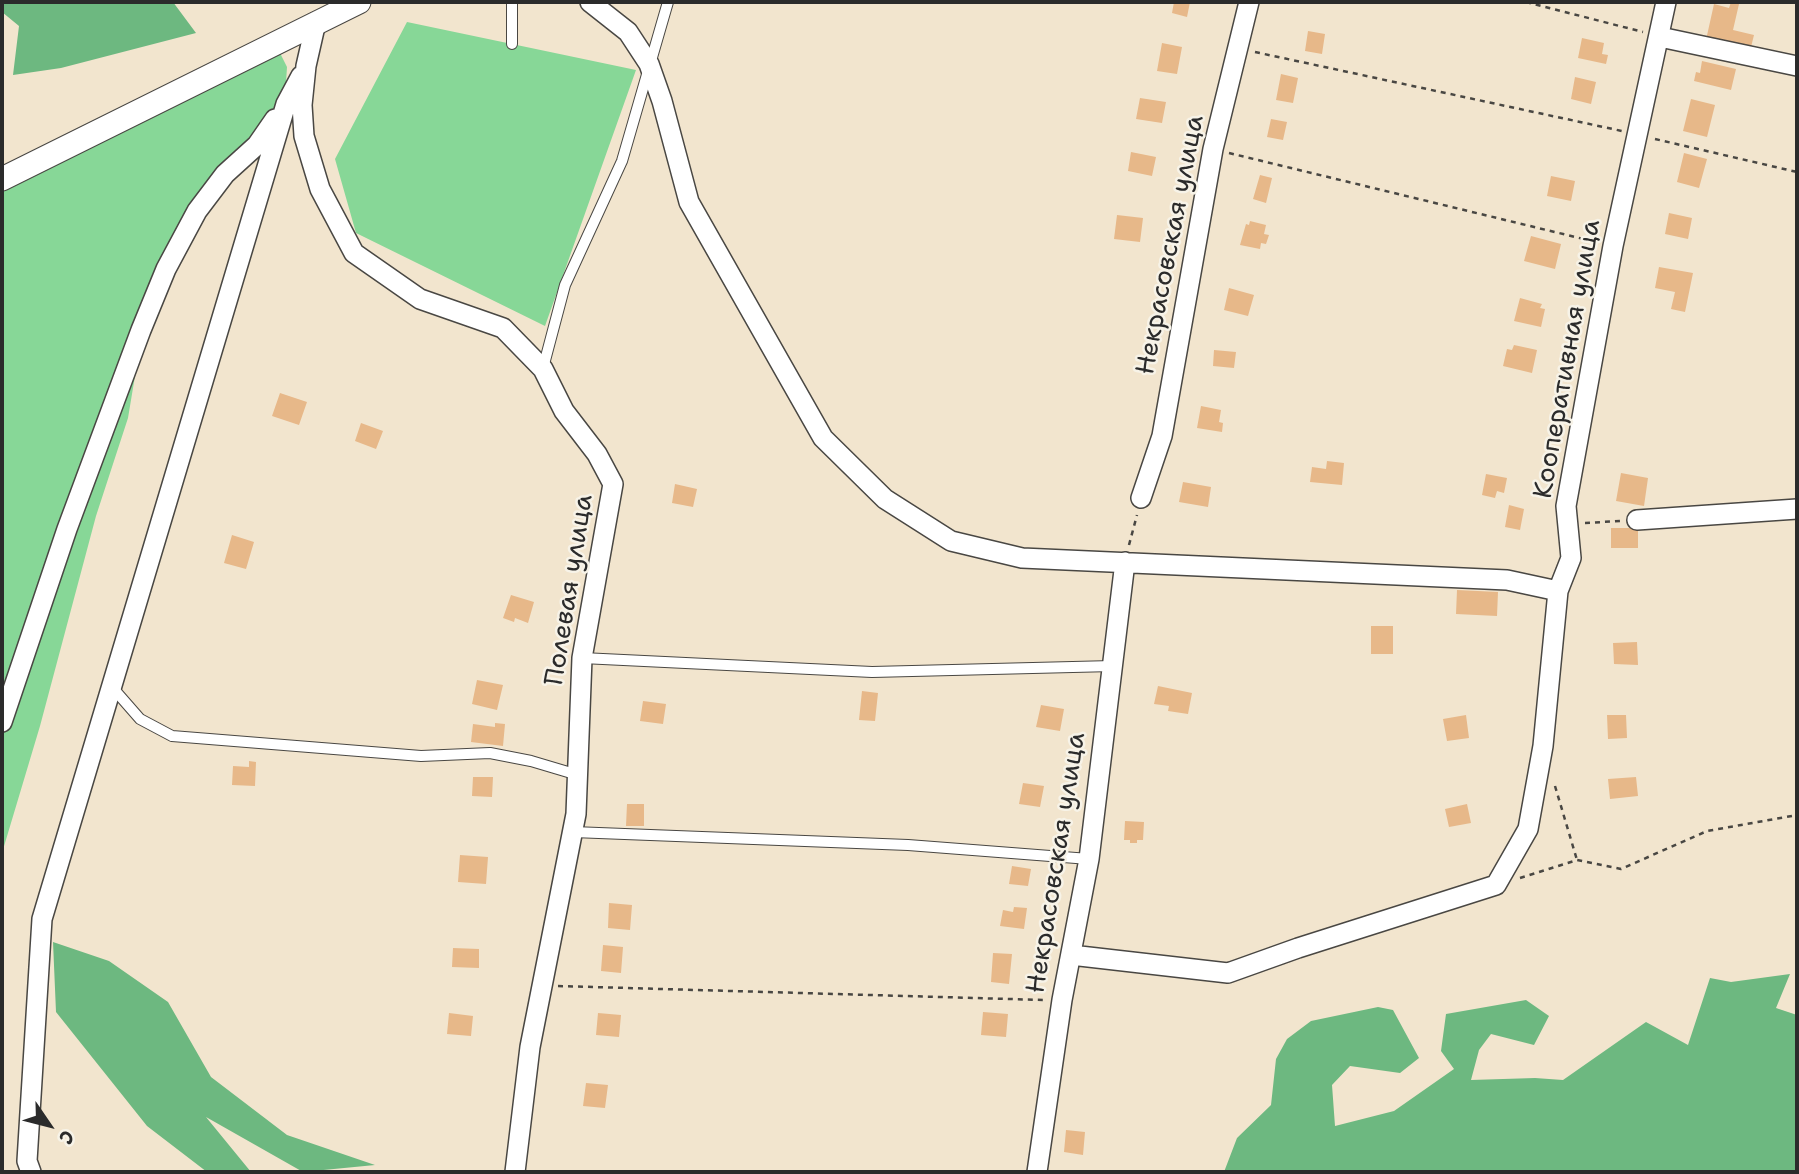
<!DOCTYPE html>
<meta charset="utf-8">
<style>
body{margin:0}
#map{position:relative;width:1799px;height:1174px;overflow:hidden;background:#f2e5ce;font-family:"Shantell Sans",sans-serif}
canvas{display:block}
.frame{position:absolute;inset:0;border:4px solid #2b2b2b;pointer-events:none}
.north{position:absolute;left:14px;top:1090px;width:70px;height:70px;-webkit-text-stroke:5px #f7f3e8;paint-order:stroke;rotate:125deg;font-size:19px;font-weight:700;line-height:28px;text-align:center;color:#2b2b2b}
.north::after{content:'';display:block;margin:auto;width:24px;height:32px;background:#2b2b2b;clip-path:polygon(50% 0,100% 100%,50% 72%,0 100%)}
</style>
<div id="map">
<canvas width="1799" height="1174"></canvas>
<div class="frame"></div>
<div class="north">С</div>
</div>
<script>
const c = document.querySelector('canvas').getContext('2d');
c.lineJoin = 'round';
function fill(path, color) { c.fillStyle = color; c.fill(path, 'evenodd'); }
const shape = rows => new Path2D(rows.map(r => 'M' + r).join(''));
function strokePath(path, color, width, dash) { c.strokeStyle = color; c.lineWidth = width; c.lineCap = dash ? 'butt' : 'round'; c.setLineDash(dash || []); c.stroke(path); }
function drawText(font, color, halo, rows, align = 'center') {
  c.font = font + ' "Shantell Sans",sans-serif'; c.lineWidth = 5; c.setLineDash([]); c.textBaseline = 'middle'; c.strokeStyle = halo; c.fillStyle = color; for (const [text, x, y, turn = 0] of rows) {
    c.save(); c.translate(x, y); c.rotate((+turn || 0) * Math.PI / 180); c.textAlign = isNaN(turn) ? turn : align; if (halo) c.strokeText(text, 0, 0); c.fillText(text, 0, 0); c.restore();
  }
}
const green = shape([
 [407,22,636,70,545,326,356,233,335,159],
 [277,47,287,67,285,98,271,133,197,197,144,322,128,418,96,516,40,726,2,853,2,189]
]);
const forest = shape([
 [2,2,173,2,196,33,61,68,13,75,19,26,2,12],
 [53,942,109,961,168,1002,211,1077,287,1135,375,1165,303,1172,206,1117,251,1172,207,1172,147,1126,56,1012],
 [1790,974,1776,1008,1797,1015,1797,1172,1224,1172,1237,1138,1271,1105,1276,1059,1287,1039,1311,1021,1378,1007,1393,1010,1419,1058,1400,1073,1350,1066,1332,1085,1335,1126,1394,1111,1454,1069,1441,1051,1446,1014,1526,1000,1549,1016,1534,1045,1491,1034,1479,1050,1471,1080,1535,1078,1563,1080,1646,1022,1688,1045,1710,978,1731,982]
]);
const building = shape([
 [1174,2,1190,2,1187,17,1172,13],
 [1731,2,1739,4,1733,30,1754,35,1750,51,1706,40,1714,4,1729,8],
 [1308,31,1325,34,1322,54,1305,51],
 [1582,38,1604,43,1602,54,1608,55,1606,64,1578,58],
 [1162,43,1182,47,1177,74,1157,71],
 [1702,61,1736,69,1731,90,1694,81,1696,72,1700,73],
 [1281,74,1298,78,1293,103,1276,100],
 [1575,77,1596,82,1591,104,1571,99],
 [1140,98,1166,102,1162,123,1136,119],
 [1691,99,1715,105,1707,137,1683,131],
 [1271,119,1287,122,1283,140,1267,137],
 [1131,152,1156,157,1152,176,1128,171],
 [1684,153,1707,159,1699,188,1677,182],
 [1260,175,1272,178,1266,203,1253,199],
 [1551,176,1575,181,1571,201,1547,196],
 [1669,213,1692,218,1688,239,1665,234],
 [1117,215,1143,218,1140,242,1114,239],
 [1250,221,1266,225,1264,234,1269,235,1266,244,1261,243,1260,249,1240,245,1246,224,1249,225],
 [1531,236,1561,244,1555,269,1524,261],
 [1659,267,1693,273,1685,312,1671,309,1675,292,1655,288],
 [1229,288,1254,295,1248,316,1224,310],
 [1520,298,1542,304,1540,308,1545,309,1541,327,1514,321],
 [1514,345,1537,350,1532,373,1503,366,1507,349,1512,350],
 [1214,350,1236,352,1234,368,1213,366],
 [280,393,307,402,299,425,272,416],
 [1201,406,1221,410,1219,422,1223,423,1222,432,1197,428],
 [361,423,383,431,376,449,355,441],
 [1327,461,1344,463,1342,485,1310,482,1312,467,1326,469],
 [1621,473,1648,478,1644,506,1616,501],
 [1486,474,1507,478,1504,493,1497,491,1495,498,1482,495],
 [1183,482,1211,487,1208,507,1179,502],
 [675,484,697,489,693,507,672,503],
 [1509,505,1524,509,1520,530,1505,527],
 [1611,528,1638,528,1638,548,1611,548],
 [232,535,254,542,246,569,224,563],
 [1457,590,1498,592,1497,616,1456,614],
 [511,595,534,602,528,623,515,618,514,622,503,618],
 [1371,626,1393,626,1393,654,1371,654],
 [1637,642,1638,665,1614,664,1613,643],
 [477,680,503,685,497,710,472,704],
 [1158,686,1192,693,1188,714,1168,711,1169,706,1154,704],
 [862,691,878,693,875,721,859,720],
 [643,701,666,704,663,724,640,721],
 [1041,705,1064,709,1060,731,1036,727],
 [1466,715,1469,738,1447,741,1443,719],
 [1607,715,1626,715,1627,738,1608,739],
 [495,723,505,724,503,746,471,742,473,724,495,727],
 [249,761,256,762,255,786,232,785,233,766,249,767],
 [473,777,493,777,492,797,472,796],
 [1636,777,1638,796,1610,799,1608,779],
 [1023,783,1044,786,1040,807,1019,804],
 [627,804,644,804,644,826,626,826],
 [1467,804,1471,823,1449,827,1445,809],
 [1125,821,1144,822,1143,840,1137,840,1137,843,1130,843,1130,840,1124,840],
 [460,855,488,857,486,884,458,882],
 [1012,866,1031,869,1028,886,1009,884],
 [609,903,632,905,630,930,608,928],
 [1014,907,1027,908,1024,929,1000,926,1003,910,1013,912],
 [603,945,623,947,621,973,601,971],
 [453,948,479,949,479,968,452,967],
 [993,953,1012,954,1009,984,991,982],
 [983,1012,1008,1014,1006,1037,981,1035],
 [449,1013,473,1016,471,1036,447,1034],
 [598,1013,621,1015,619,1037,596,1035],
 [586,1083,608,1085,605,1108,583,1106],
 [1066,1130,1085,1132,1083,1155,1064,1152]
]);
const path = shape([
 [1526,2,1643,32],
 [1255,52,1622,131],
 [1655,139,1797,172],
 [1229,153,1596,242],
 [1585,523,1620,521],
 [1129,545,1137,515],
 [1555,786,1577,860],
 [1520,878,1577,860,1621,869,1707,831,1797,815],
 [558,986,1044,1000]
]);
const service = shape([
 [512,44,512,2],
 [543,368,565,285,622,161,668,2],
 [582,658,872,672,1113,666],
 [112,687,140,719,172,736,421,756,490,753,531,761,578,775],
 [573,832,908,845,1089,859]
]);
const minor = shape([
 [590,2,628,32,649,64,662,101,689,202,823,438,885,499,951,541,1022,558,1507,580,1558,591],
 [316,22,306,66,302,105,304,136,320,189,354,253,420,299,503,328,543,369,564,411,597,454,613,484,582,658,576,814,530,1047,515,1172],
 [1660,37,1797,66],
 [1141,498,1162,436,1213,149,1249,2],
 [1637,520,1797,509],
 [2,722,67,529,141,330,166,269,197,211,225,174,257,145,275,119],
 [1071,955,1228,973,1298,948,1496,885,1528,829,1543,746,1558,591,1571,558,1566,506,1613,246,1666,2],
 [31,1172,27,1161,42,919,286,104,301,76],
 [1037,1172,1062,1000,1089,859,1125,562]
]);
const tertiary = shape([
 [2,179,359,2]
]);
const streetNames = [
 ["Некрасовская улица",1171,245,-79],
 ["Кооперативная улица",1568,359,-80],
 ["Полевая улица",570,590,-81],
 ["Некрасовская улица",1057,863,-81]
];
fill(green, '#87d797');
fill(forest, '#6db880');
fill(building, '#e7b889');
strokePath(service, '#494743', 12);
strokePath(minor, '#494743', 22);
strokePath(tertiary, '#494743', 25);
strokePath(path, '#494743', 2.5, [5, 5]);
strokePath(service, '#fff', 10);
strokePath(minor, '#fff', 19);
strokePath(tertiary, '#fff', 23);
drawText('26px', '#2b2b2b', '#f7f3e8', streetNames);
</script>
